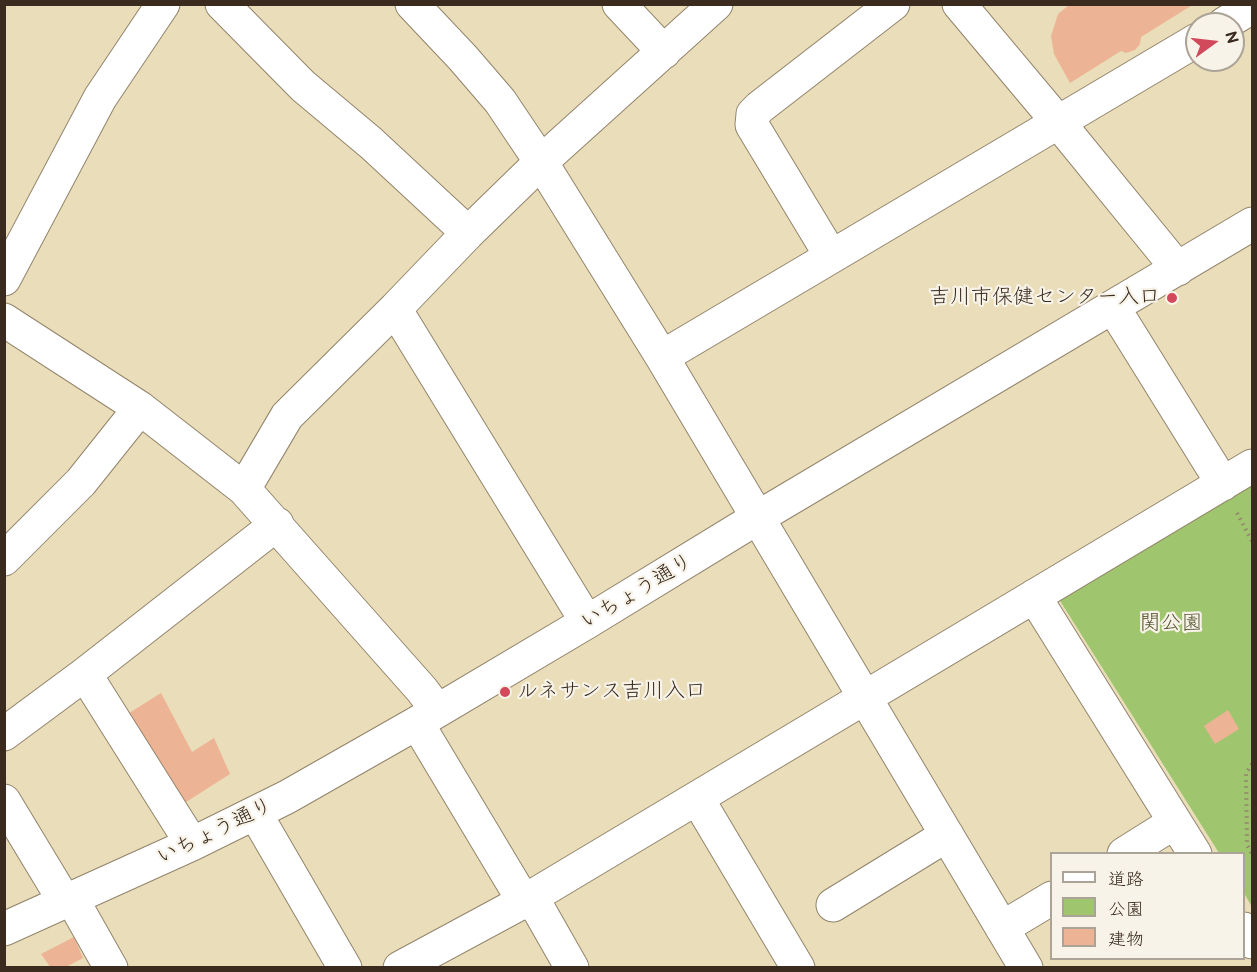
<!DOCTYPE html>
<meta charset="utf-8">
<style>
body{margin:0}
#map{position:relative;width:1257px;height:972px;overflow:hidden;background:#eaddb9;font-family:"Balsamiq Sans","Klee One",sans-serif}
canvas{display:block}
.frame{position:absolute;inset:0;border:6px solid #3b2a1e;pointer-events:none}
.legend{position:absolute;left:1050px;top:852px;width:195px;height:108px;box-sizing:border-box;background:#f7f3e8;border:2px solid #aca397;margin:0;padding:8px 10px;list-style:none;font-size:18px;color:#3b2a1e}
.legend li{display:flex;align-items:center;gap:12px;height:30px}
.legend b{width:30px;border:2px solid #aca397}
.north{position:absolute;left:1185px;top:12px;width:60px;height:60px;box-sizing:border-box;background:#f7f3e8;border:2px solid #aca397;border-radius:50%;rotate:75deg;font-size:16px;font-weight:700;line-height:24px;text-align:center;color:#3b2a1e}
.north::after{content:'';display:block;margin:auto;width:21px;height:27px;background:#d1495b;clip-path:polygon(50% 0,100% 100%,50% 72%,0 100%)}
</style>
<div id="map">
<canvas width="1257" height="972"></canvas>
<div class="frame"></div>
<ul class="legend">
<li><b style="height:8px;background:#fff"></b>道路</li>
<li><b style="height:16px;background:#a0c56f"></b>公園</li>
<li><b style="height:16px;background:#ecb494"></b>建物</li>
</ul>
<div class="north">N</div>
</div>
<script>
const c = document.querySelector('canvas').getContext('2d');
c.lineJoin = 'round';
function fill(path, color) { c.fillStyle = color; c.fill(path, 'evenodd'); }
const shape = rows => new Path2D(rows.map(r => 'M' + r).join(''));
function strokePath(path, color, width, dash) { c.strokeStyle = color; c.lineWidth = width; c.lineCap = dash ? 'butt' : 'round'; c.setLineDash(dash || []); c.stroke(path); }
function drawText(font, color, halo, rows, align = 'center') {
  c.font = font + ' "Balsamiq Sans","Klee One",sans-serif'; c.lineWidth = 4.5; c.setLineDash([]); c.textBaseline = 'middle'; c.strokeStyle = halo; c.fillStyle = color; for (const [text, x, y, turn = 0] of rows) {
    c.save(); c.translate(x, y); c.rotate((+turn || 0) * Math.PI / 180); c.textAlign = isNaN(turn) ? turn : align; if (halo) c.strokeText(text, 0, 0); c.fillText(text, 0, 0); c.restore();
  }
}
const green = shape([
 [1252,480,1252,907,1244,893,1244,854,1219,853,1057,596]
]);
const building = shape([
 [1070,4,1194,4,1141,37,1140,44,1135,50,1126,53,1121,51,1070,83,1054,54,1051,36,1058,14],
 [161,693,192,752,214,738,230,774,183,804,126,715],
 [1228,710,1239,729,1215,744,1204,726],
 [74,937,83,958,64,968,51,968,41,954]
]);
const path = shape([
 [1237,513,1252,541],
 [1252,764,1246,774,1247,845,1252,854]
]);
const minor = shape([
 [222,4,303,86,371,143,468,233],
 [412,4,463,58,500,101,541,162,662,357,1026,968],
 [619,4,664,52],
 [959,4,1058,122,1178,269],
 [1224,24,1252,7],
 [831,256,752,125,753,114,760,107,893,4],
 [4,279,100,98,163,4],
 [1113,307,1223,484],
 [395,309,587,622],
 [4,320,140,408,244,489,422,690,437,710],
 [662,357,1197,40],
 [244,489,287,416,395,309,468,233,541,162,716,4],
 [4,559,81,482,140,408],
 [1034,596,1195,854],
 [85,674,192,844],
 [417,723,517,890,539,910,572,968],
 [4,734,85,674,277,524],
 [697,798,798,968],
 [4,801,65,902],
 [255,813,345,968],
 [1124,854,1175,822],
 [72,899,111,968],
 [833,905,947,835],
 [1002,928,1052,898],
 [4,929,192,844,287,797,417,723,587,622,757,518,1252,224],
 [1244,929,1252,942],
 [400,968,528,899,1252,466]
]);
const markers = [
 [1172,298,6,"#d1495b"],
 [505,692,6,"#d1495b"]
];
const poiNames = [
 ["吉川市保健センター入口",1160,298],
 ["ルネサンス吉川入口",517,692,"left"]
];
const streetNames = [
 ["いちょう通り",637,592,-31],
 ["いちょう通り",215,832,-26]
];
const parkNames = [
 ["関公園",1171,624]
];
fill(green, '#a0c56f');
fill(building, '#ecb494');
strokePath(minor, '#92846c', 35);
strokePath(path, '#92846c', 4, [1.5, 4.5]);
strokePath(minor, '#fff', 33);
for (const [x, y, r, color] of markers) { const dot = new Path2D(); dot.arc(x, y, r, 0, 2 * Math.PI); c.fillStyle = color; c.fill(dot); strokePath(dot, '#f7f3e8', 2); }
drawText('21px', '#3b2a1e', '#f7f3e8', poiNames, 'right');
drawText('21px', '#3b2a1e', '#f7f3e8', streetNames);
drawText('21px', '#595836', '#f7f3e8', parkNames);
</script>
